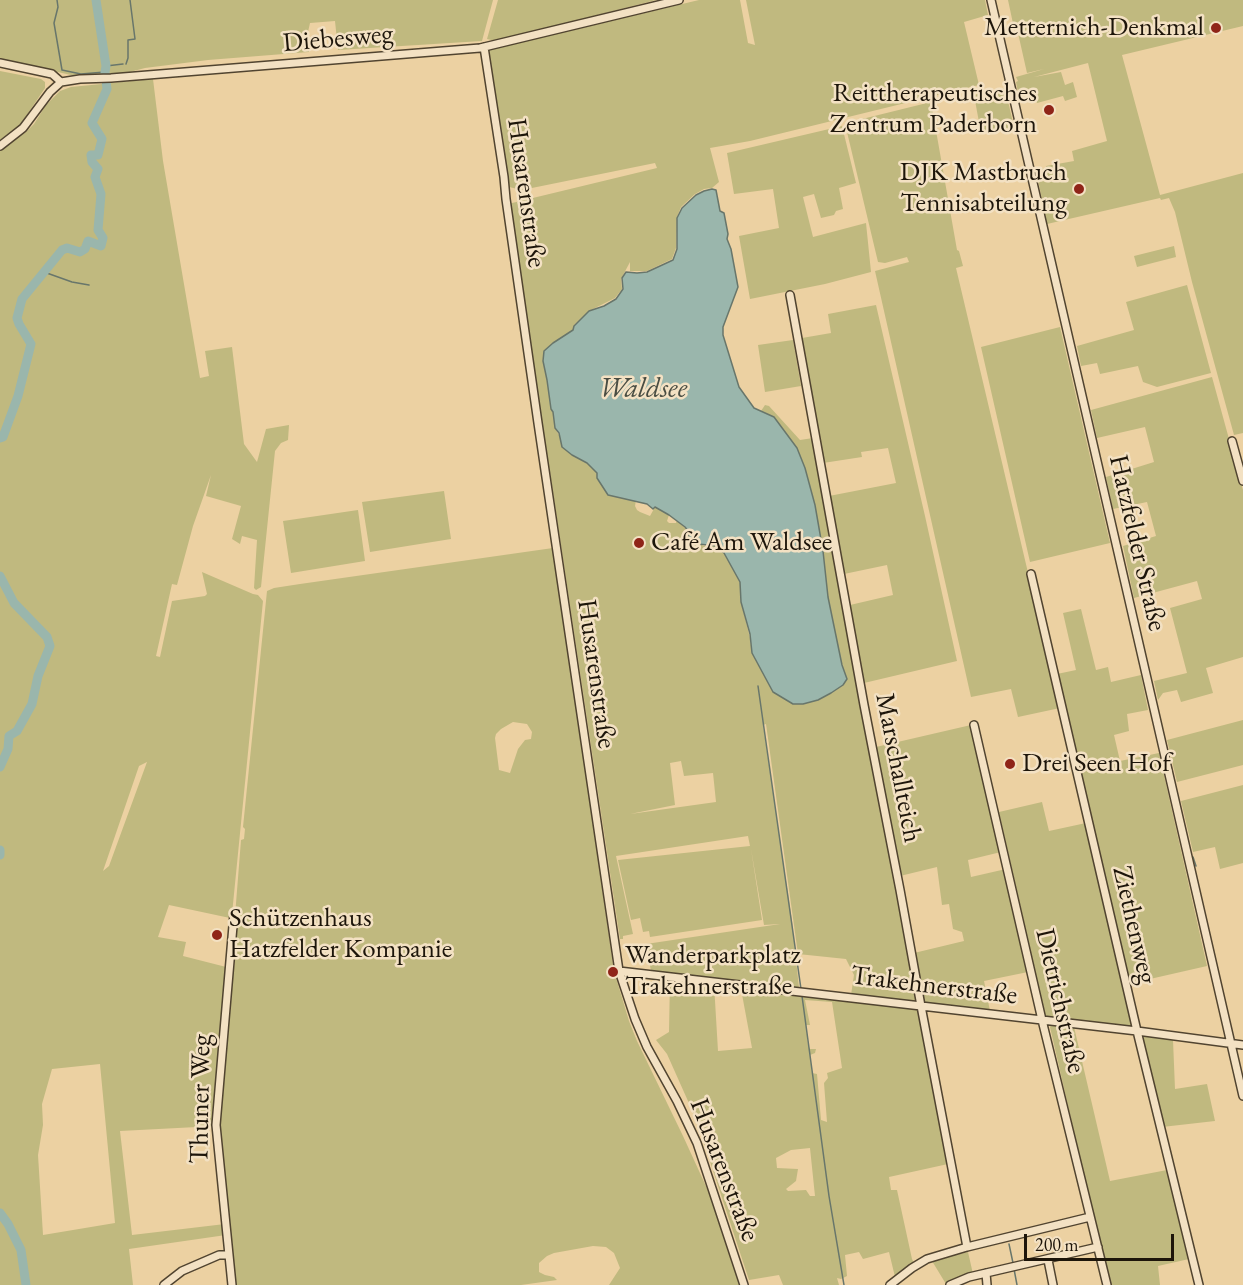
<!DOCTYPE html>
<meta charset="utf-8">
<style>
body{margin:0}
#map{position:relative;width:1243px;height:1285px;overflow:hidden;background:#ecd1a2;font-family:"EB Garamond",serif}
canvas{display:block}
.scale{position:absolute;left:1024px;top:1234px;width:150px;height:27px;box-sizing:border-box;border:3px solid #1d150a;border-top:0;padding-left:8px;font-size:18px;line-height:21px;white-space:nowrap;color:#1d150a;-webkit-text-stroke:4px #f3e1c3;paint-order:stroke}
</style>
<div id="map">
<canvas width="1243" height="1285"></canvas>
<div class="scale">200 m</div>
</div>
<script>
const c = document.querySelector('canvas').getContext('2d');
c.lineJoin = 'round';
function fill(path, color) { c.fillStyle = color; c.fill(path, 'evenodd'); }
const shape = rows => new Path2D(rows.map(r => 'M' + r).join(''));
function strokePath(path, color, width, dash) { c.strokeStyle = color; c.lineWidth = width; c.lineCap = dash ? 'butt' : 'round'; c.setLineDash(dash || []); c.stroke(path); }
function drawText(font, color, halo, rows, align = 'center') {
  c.font = font + ' "EB Garamond",serif'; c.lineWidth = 5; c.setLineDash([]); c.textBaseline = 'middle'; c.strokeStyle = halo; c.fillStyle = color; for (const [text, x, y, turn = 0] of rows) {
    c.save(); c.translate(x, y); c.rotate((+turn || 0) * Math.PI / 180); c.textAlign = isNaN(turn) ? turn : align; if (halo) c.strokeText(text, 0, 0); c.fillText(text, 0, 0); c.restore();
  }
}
const green = shape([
 [0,0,493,0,482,41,338,50,335,21,310,23,308,32,309,52,208,60,145,68,122,74,88,77,71,75,0,59],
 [498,0,656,0,496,41,487,39],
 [699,0,740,0,748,43,755,45,746,0,985,0,988,15,964,22,979,85,750,141,710,148,719,182,712,188,704,189,695,194,681,207,677,217,676,248,672,259,647,271,630,271,630,262,621,279,622,289,615,298,589,311,574,325,573,330,567,335,545,363,551,409,553,411,555,428,561,439,572,455,587,463,597,473,597,479,617,496,620,496,620,498,636,500,635,506,637,510,640,512,650,516,655,507,669,515,667,521,669,523,676,523,677,520,703,546,717,546,721,549,724,553,740,582,741,602,750,638,752,653,773,692,803,704,818,700,831,693,847,679,842,665,828,597,823,551,815,505,805,468,797,448,774,417,761,411,765,405,769,406,800,440,813,438,917,1002,851,995,854,975,846,959,798,954,766,724,763,725,792,921,799,988,651,971,646,944,780,924,764,925,751,849,762,920,650,937,649,931,643,932,640,918,631,920,618,860,750,846,748,836,616,856,633,934,623,936,623,939,620,939,555,505,508,204,657,168,655,163,522,190,509,187,489,50],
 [681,761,684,776,713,773,716,802,630,814,675,805,670,763],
 [1008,0,1243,0,1243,26,1122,55,1160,195,1243,173,1243,433,1234,435,1192,282,1175,212,1169,198,1161,200,1160,198,1047,224,1036,170,1046,168,1046,166,1074,161,1072,151,1107,141,1088,63,1034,77,1061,72,1065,85,1073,82,1077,97,1065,101,1063,96,1037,103,1034,92,1019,97,1016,82,1018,81,1016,77,1044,69,1027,73,1018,33,1015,33],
 [0,71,41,79,45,82,45,88,20,125,0,140],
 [153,79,163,161,200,378,209,376,205,351,232,347,244,444,257,462,266,429,289,425,288,440,281,443,275,451,261,587,256,590,254,588,257,540,242,536,240,544,232,539,241,506,206,496,211,475,193,526,177,585,172,584,156,656,160,657,172,601,205,596,207,594,202,572,253,594,258,595,263,601,232,914,230,918,169,905,158,937,186,942,183,956,234,969,237,927,240,920,235,916,241,840,244,839,245,829,243,827,267,591,274,588,300,584,553,548,614,971,629,1021,637,1041,683,1136,716,1208,741,1285,609,1285,620,1268,614,1253,606,1247,593,1246,554,1253,547,1256,539,1263,539,1272,545,1275,554,1277,557,1280,521,1285,232,1285,226,1235,129,1249,133,1285,0,1285,0,150,26,132,34,124,46,105,60,91,71,87],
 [513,722,527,724,532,732,531,739,525,740,518,749,510,773,499,770,495,738,496,734,501,729],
 [147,762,109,866,103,871,139,766],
 [100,1064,115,1223,43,1235,38,1155,43,1125,42,1104,52,1069],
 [216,1126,225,1224,132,1235,120,1131],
 [1005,88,1014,127,981,133,974,95],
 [931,102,957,250,959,251,963,266,956,268,1060,708,1018,717,1011,689,971,697,875,271,909,262,907,257,885,263,878,262,847,132,850,122],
 [842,126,856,183,839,188,843,209,836,211,834,215,821,218,814,194,803,197,813,237,866,223,871,272,825,284,750,299,739,236,779,228,773,189,734,194,727,153],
 [1174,246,1176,257,1137,267,1134,256],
 [1187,285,1211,373,1157,387,1143,382,1138,366,1100,374,1097,363,1081,366,1077,346,1134,330,1126,302],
 [876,305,925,516,957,661,864,683,850,605,893,595,887,565,844,574,829,496,896,483,888,448,861,452,862,457,823,463,802,338,831,333,828,314],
 [1060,327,1110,543,1030,562,981,347],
 [793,340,801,386,765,392,758,345],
 [1212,377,1243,490,1243,657,1206,668,1213,693,1181,702,1177,690,1163,693,1158,700,1154,681,1187,673,1170,608,1202,599,1197,581,1134,598,1123,546,1156,536,1147,502,1113,509,1106,477,1154,462,1145,427,1097,438,1091,410],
 [444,491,451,539,370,552,362,502],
 [358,510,365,561,291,573,283,521],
 [1081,609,1096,670,1108,667,1111,682,1141,675,1148,710,1127,714,1129,731,1114,735,1120,761,1159,753,1207,966,1128,984,1057,674,1076,670,1063,613],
 [1243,720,1243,765,1177,782,1167,740],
 [971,725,1001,852,968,860,971,877,1006,869,1028,972,984,981,990,1011,923,1003,914,953,964,941,962,932,953,929,949,904,942,905,937,867,900,876,876,747],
 [1243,785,1243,863,1220,869,1215,847,1193,852,1181,801],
 [1042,802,1049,831,1086,823,1133,1029,1046,1018,999,812],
 [670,979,714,984,718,1051,752,1048,741,989,918,1009,948,1164,889,1177,891,1190,897,1190,912,1259,915,1265,895,1277,889,1252,863,1259,859,1252,845,1255,847,1276,841,1279,837,1278,839,1285,783,1285,779,1275,749,1280,696,1119,667,1054,656,1040,669,1032],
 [805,1000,832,1002,842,1068,827,1073,828,1078,824,1083,827,1122,821,1120,817,1074,812,1073,810,1055,815,1053,816,1049,810,1049,808,1045,806,1025,810,1025],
 [810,1148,815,1196,810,1196,806,1190,788,1191,786,1189,796,1181,798,1169,777,1168,776,1158,791,1150],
 [1051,1024,1074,1027,1110,1181,1167,1170,1189,1259,1158,1266,1160,1285,1109,1285,1050,1027],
 [1140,1035,1173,1040,1175,1089,1207,1084,1215,1121,1162,1127],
 [968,1252,973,1274,957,1278,946,1284,932,1261]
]);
const water = shape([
 [712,189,716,190,720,211,724,213,728,234,727,239,731,249,738,287,723,327,723,335,739,387,754,408,774,417,797,448,805,468,815,505,823,551,828,597,842,665,847,679,843,685,831,693,818,700,803,704,793,704,773,692,752,653,750,634,741,602,740,582,724,553,717,546,698,544,689,537,689,532,685,527,669,515,655,507,653,509,647,504,608,495,597,478,597,473,587,463,572,455,562,447,559,433,555,428,553,412,551,409,547,380,543,361,544,351,553,343,573,330,574,326,589,311,604,306,616,299,623,289,622,278,626,272,637,273,647,272,673,260,677,249,677,218,682,208,696,195,704,191,712,189]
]);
const stream = shape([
 [57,0,58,7,54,23,62,70,81,74,105,72],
 [126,64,128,58,128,40,135,39,130,0],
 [106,66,123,64],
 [44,272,72,282,89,285],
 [758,686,801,989],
 [1193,857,1196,866],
 [802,996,829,1196,844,1285],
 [1009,1244,1013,1263],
 [1014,1269,1017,1285]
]);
const river = shape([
 [0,438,3,437,18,396,31,344,19,324,17,318,22,299,62,250,67,248,80,252,85,249,88,241,101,246,103,238,98,230,101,194,95,177,98,169,92,162,91,155,98,155,102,139,92,123,107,89,105,72,106,66,96,0],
 [0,576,14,603,47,637,50,646,38,676,32,704,17,731,9,736,8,749,0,767],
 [0,850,0,855],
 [0,1213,8,1224,21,1250,26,1285]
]);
const minor = shape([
 [991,0,1243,1096],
 [484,47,504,177,506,199,538,423,619,971,635,1019,647,1047,677,1101,697,1143,744,1285],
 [0,63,52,74,61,82],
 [0,146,23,128,50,92,61,82,80,79,111,78,480,48,679,0],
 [790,295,864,705,900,890,921,1006,967,1247],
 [1232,441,1243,481],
 [1031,574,1137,1031,1199,1285],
 [974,725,1042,1020,1107,1285],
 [619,971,1137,1031,1243,1045],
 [1048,1260,1053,1285],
 [986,1273,987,1285],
 [164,1285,182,1271,219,1255,229,1255],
 [232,1285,216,1125,234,914],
 [890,1285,912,1268,927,1259,967,1247,1090,1217],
 [950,1285,969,1277,1098,1247]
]);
const markers = [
 [1216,28,6,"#8f2418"],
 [1049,110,6,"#8f2418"],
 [1079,189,6,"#8f2418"],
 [639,543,6,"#8f2418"],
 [1010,764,6,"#8f2418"],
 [217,935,6,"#8f2418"],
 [613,972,6,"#8f2418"]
];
const poiNames = [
 ["Metternich-Denkmal",1204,28,"right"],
 ["Reittherapeutisches",1037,94,"right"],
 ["Zentrum Paderborn",1037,125,"right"],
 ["DJK Mastbruch",1067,173,"right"],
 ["Tennisabteilung",1067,204,"right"],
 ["Café Am Waldsee",651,543],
 ["Drei Seen Hof",1022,764],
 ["Schützenhaus",229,919],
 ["Hatzfelder Kompanie",229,950],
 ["Wanderparkplatz",625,956],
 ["Trakehnerstraße",625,987]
];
const streetNames = [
 ["Diebesweg",338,39,-5],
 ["Husarenstraße",526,193,82],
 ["Hatzfelder Straße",1137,543,77],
 ["Husarenstraße",596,674,82],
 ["Marschallteich",898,768,79],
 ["Ziethenweg",1134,925,77],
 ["Trakehnerstraße",934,986,7],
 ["Dietrichstraße",1060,1001,77],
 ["Thuner Weg",201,1099,-89],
 ["Husarenstraße",724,1170,69]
];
const waterNames = [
 ["Waldsee",643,389]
];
fill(green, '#c0b97f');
fill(water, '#9ab6ac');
strokePath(water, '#68766b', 1.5);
strokePath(stream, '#68766b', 1.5);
strokePath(river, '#9ab6ac', 9);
strokePath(minor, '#514430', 10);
strokePath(minor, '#f3e1c3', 7);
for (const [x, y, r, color] of markers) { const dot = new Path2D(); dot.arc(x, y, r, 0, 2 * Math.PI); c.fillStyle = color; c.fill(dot); strokePath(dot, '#f3e1c3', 2); }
drawText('27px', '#1d150a', '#f3e1c3', poiNames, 'left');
drawText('27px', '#1d150a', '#f3e1c3', streetNames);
drawText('italic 28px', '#494d43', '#f3e1c3', waterNames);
</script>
